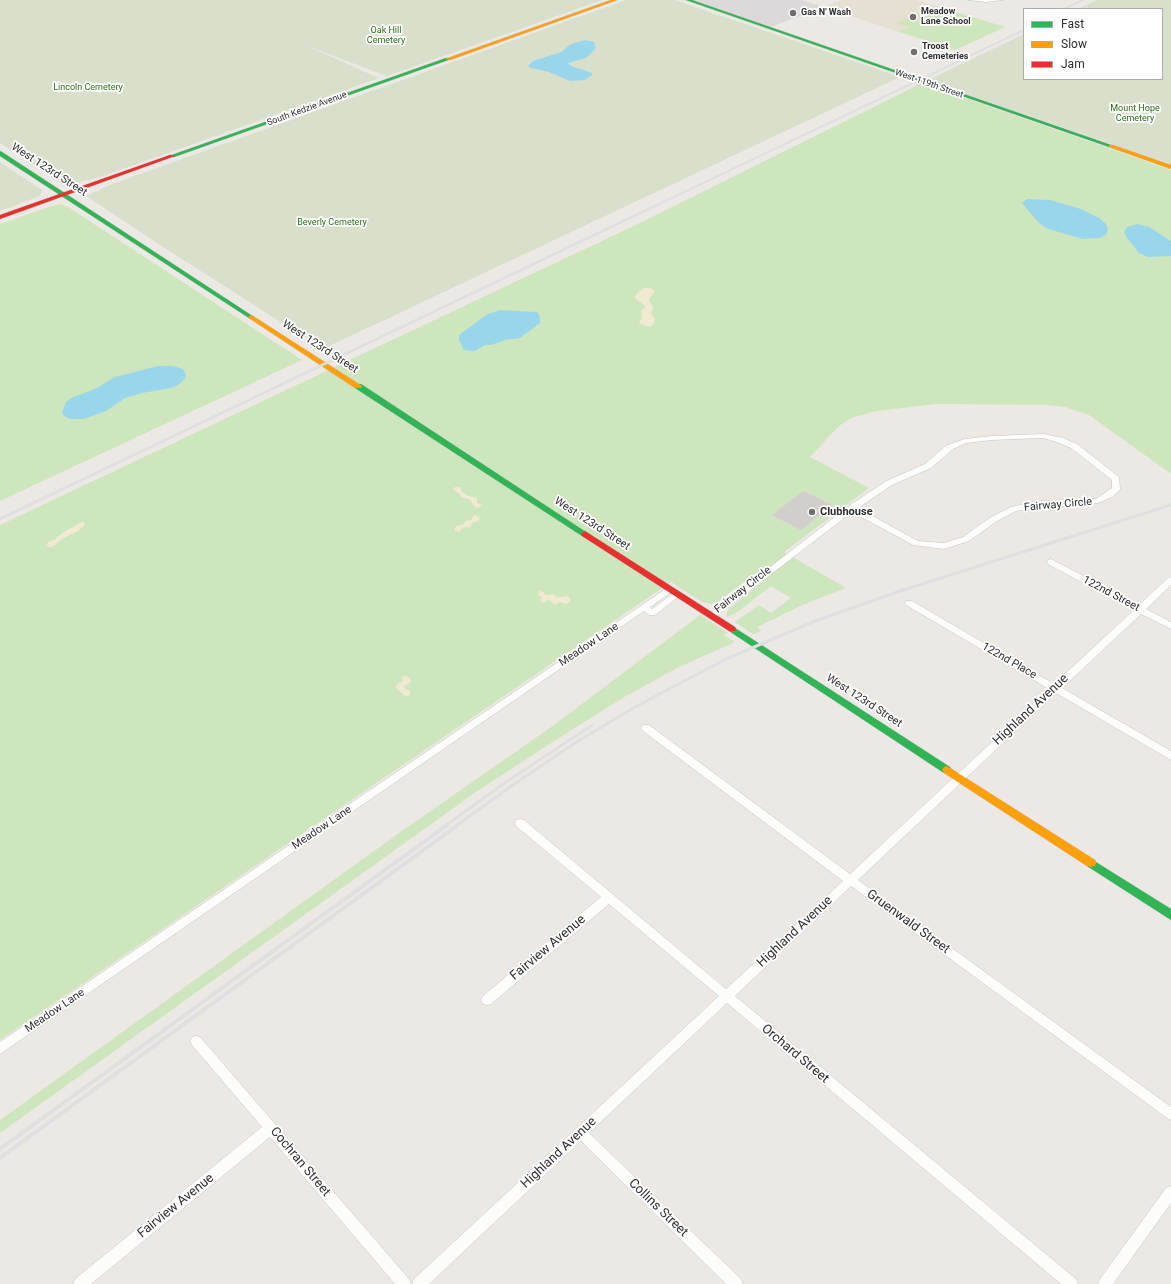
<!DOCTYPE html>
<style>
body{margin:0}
#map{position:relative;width:1171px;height:1284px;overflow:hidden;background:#ece8e4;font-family:Roboto,sans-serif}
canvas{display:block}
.legend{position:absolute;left:1023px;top:8px;width:140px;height:72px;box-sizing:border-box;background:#fff;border:1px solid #ababab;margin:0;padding:5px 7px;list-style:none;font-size:12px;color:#2e2e2e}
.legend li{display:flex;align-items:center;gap:8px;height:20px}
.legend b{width:20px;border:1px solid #ababab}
</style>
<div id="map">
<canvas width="1171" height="1284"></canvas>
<ul class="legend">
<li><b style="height:5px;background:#30b455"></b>Fast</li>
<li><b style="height:5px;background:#ff9f0a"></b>Slow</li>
<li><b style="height:5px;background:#e5322d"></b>Jam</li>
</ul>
</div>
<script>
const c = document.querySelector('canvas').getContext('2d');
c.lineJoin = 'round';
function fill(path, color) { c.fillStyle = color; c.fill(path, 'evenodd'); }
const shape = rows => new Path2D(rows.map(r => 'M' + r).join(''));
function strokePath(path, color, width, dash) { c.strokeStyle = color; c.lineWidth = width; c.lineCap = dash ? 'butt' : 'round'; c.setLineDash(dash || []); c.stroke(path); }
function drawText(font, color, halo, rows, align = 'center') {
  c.font = font + ' Roboto,sans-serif'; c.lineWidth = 3.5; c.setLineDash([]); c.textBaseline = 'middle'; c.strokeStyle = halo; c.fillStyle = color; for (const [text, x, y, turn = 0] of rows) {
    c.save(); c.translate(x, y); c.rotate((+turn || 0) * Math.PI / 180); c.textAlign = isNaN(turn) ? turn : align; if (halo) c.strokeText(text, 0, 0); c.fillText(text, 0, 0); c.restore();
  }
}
const industrial = shape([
 [694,0,802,0,823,7,771,27]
]);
const education = shape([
 [840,0,916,0,1005,27,955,50,823,7]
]);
const green = shape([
 [936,6,1005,27,955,50,899,32,909,27,896,23],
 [922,83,1171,170,1171,474,1089,415,1065,407,1047,405,936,404,877,411,851,418,839,426,810,457,869,488,784,552,846,588,807,603,757,627,761,631,753,634,735,622,759,605,771,613,791,598,771,586,736,613,727,617,726,613,729,609,766,579,756,573,717,602,712,604,702,602,671,582,0,1040,0,525,642,222],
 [60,204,68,207,302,360,0,501,0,224,52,206],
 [700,615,728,633,723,635,735,642,677,668,626,696,565,734,476,792,0,1133,0,1120,399,833,554,725]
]);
const sand = shape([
 [644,288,650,288,655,291,649,299,653,308,651,314,655,319,653,325,649,327,640,324,639,322,642,319,641,311,645,307,644,305,635,298,636,294],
 [455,487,460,487,462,492,468,496,477,498,477,503,482,505,482,506,476,508,469,499,461,497,459,493,453,490],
 [474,515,480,517,478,521,472,523,470,527,462,528,459,532,454,530,456,526,463,525,466,521,471,520],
 [82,522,85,523,85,525,78,531,63,538,54,546,50,547,46,546,48,542,54,540,62,533],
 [539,591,543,592,546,595,554,594,557,598,567,596,570,598,570,602,566,604,560,602,555,605,549,600,543,603,540,601,542,597,538,595],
 [406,675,411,680,410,683,403,687,410,691,410,695,407,696,404,695,396,688,397,684,403,681,402,677]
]);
const cemetery = shape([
 [0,0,602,0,387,76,307,46,379,78,100,177,80,182,69,183,56,179,0,143],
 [626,0,675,0,900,77,323,349,160,245,86,196,112,184],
 [1097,0,1171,0,1171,164,926,81,1024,34,1024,79,1162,79,1162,9,1078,9],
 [0,162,42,190,40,196,0,211]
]);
const water = shape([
 [585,40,594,42,596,48,586,58,568,63,571,66,592,73,592,75,585,80,570,81,549,72,531,68,528,66,533,61,561,52,571,44],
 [1027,199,1050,200,1081,209,1099,218,1106,224,1108,229,1106,235,1100,238,1083,239,1048,229,1040,224,1022,203],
 [1137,224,1149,227,1171,241,1171,256,1148,257,1139,253,1127,238,1124,232,1127,227],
 [500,310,537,312,540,317,540,323,520,338,505,340,491,345,485,345,475,351,464,350,459,340,459,335,486,315],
 [158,366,173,366,183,369,186,375,185,379,178,385,171,388,142,393,125,398,106,411,84,419,70,419,64,416,62,412,66,402,71,398,95,389,115,377]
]);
const building = shape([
 [803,491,832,505,801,530,772,515,803,491]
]);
const street = shape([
 [968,0,1003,0,986,2,968,0],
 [1043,434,1063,438,1077,444,1119,477,1120,489,1119,491,1112,497,1098,503,1082,505,1038,507,1016,511,997,521,969,541,944,549,913,545,852,512,714,618,708,618,707,616,849,506,886,481,925,464,947,445,965,439,992,436,1043,434],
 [1043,438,1057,442,1071,448,1112,480,1112,488,1096,499,1038,501,1011,507,991,517,963,537,944,543,918,541,858,508,892,485,931,468,953,449,966,443,992,440,1043,438],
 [1051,559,1139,605,1168,578,1171,577,1171,585,1146,609,1171,622,1171,629,1141,614,1062,688,1171,751,1171,760,1056,693,858,880,1171,1107,1171,1120,1167,1118,851,886,735,996,1076,1279,1078,1284,1061,1284,727,1003,589,1133,741,1279,743,1284,726,1284,581,1141,429,1284,412,1284,414,1279,719,996,609,904,491,1004,487,1005,483,1004,481,1000,483,996,601,897,516,826,515,823,516,820,520,819,524,820,726,989,843,881,643,731,641,728,643,725,649,725,850,874,1049,689,906,605,905,603,906,601,912,601,1054,684,1134,610,1048,564,1047,562,1048,560,1051,559],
 [670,586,674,589,673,591,650,607,652,609,675,592,678,591,682,594,655,615,649,615,644,611,0,1054,0,1042,670,586],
 [196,1036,200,1037,275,1124,409,1279,411,1284,395,1284,270,1137,91,1284,73,1284,75,1279,262,1127,192,1045,190,1041,192,1037,196,1036],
 [1171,1186,1171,1203,1113,1284,1098,1284,1100,1279,1166,1188,1171,1186]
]);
const fast = shape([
 [686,0,692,0,1114,146,1109,147,686,0],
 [446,58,451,59,174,157,169,156,446,58],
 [0,151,2,152,254,317,251,319,249,318,0,156,0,151],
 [355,384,361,384,589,534,588,536,582,536,355,388,355,384],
 [732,626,950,767,952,770,950,773,944,773,729,631,728,629,729,627,732,626],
 [1091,859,1171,909,1171,920,1087,866,1086,863,1087,860,1091,859]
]);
const slow = shape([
 [611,0,617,0,450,60,445,59,611,0],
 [1109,145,1113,145,1171,165,1171,169,1109,147,1109,145],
 [251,315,253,316,362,386,361,388,355,388,249,318,248,317,251,315],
 [947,766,1095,860,1096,863,1095,866,1091,867,1087,866,944,773,942,770,944,767,947,766]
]);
const jam = shape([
 [170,155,175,156,0,219,0,215,170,155],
 [585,531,735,627,736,629,735,631,729,631,582,536,581,534,585,531]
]);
const railFar3 = shape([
 [1064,9,1083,0],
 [655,206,1024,30]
]);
const railFar2 = shape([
 [92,475,657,205]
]);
const railFar1 = shape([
 [0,519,94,474],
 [445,826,506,782,591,726],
 [456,826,510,787,575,743,635,707,726,659,815,621,903,590,1171,505]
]);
const rail = shape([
 [0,1149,447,825],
 [0,1158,458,825]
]);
const markers = [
 [793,13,4,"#706f6e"],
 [913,17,4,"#706f6e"],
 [914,52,4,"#706f6e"],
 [812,512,4,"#706f6e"]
];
const farPoinames = [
 ["Meadow",921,12],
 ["Lane School",921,22],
 ["Gas N' Wash",801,13],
 ["Troost",922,47],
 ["Cemeteries",922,57]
];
const farParknames = [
 ["Oak Hill",386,31],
 ["Cemetery",386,41],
 ["Lincoln Cemetery",88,88],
 ["Mount Hope",1135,109],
 ["Cemetery",1135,119],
 ["Beverly Cemetery",332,223]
];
const farStreetnames = [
 ["West 119th Street",929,84,19],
 ["South Kedzie Avenue",307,109,-20]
];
const streetNames = [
 ["West 123rd Street",49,170,33],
 ["West 123rd Street",320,347,33],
 ["Fairway Circle",1058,505,-5],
 ["West 123rd Street",592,524,33],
 ["Fairway Circle",743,590,-38],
 ["122nd Street",1111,594,28],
 ["Meadow Lane",589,645,-34],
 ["122nd Place",1009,661,30],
 ["West 123rd Street",864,701,33],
 ["Meadow Lane",322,828,-34],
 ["Meadow Lane",55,1011,-34]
];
const poiNames = [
 ["Clubhouse",820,512]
];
const nearStreetnames = [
 ["Highland Avenue",1031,710,-43],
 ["Gruenwald Street",908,922,36],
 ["Highland Avenue",795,932,-43],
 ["Fairview Avenue",548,948,-40],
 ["Orchard Street",795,1054,40],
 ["Highland Avenue",559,1153,-43],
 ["Cochran Street",300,1162,50],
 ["Fairview Avenue",176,1206,-39],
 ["Collins Street",658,1208,44]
];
fill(industrial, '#dcd9db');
fill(education, '#e6e0d3');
fill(green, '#cee6be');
fill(sand, '#f0ead3');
fill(cemetery, '#d8e0cc');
fill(water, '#99d6ec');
fill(building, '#d1cecb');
strokePath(building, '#d7d4d0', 1);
strokePath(street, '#c5c4c5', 1);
strokePath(fast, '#c5c4c5', 1);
strokePath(slow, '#c5c4c5', 1);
strokePath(jam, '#c5c4c5', 1);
fill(street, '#fcfcfb');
fill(fast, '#30b455');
fill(slow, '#ff9f0a');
fill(jam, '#e5322d');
strokePath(railFar3, '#dfdfe1', 2);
strokePath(railFar2, '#dfdfe1', 2.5);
strokePath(railFar1, '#dfdfe1', 3);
strokePath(rail, '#dfdfe1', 4);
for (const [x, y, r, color] of markers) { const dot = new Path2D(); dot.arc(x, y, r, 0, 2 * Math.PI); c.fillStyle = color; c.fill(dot); strokePath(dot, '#fff', 1.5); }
drawText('bold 9px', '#2e2e2e', '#fff', farPoinames, 'left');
drawText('9px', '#2c6e1b', '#fff', farParknames);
drawText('9px', '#2e2e2e', '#fff', farStreetnames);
drawText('11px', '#2e2e2e', '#fff', streetNames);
drawText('bold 11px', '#2e2e2e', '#fff', poiNames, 'left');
drawText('13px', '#2e2e2e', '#fff', nearStreetnames);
</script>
